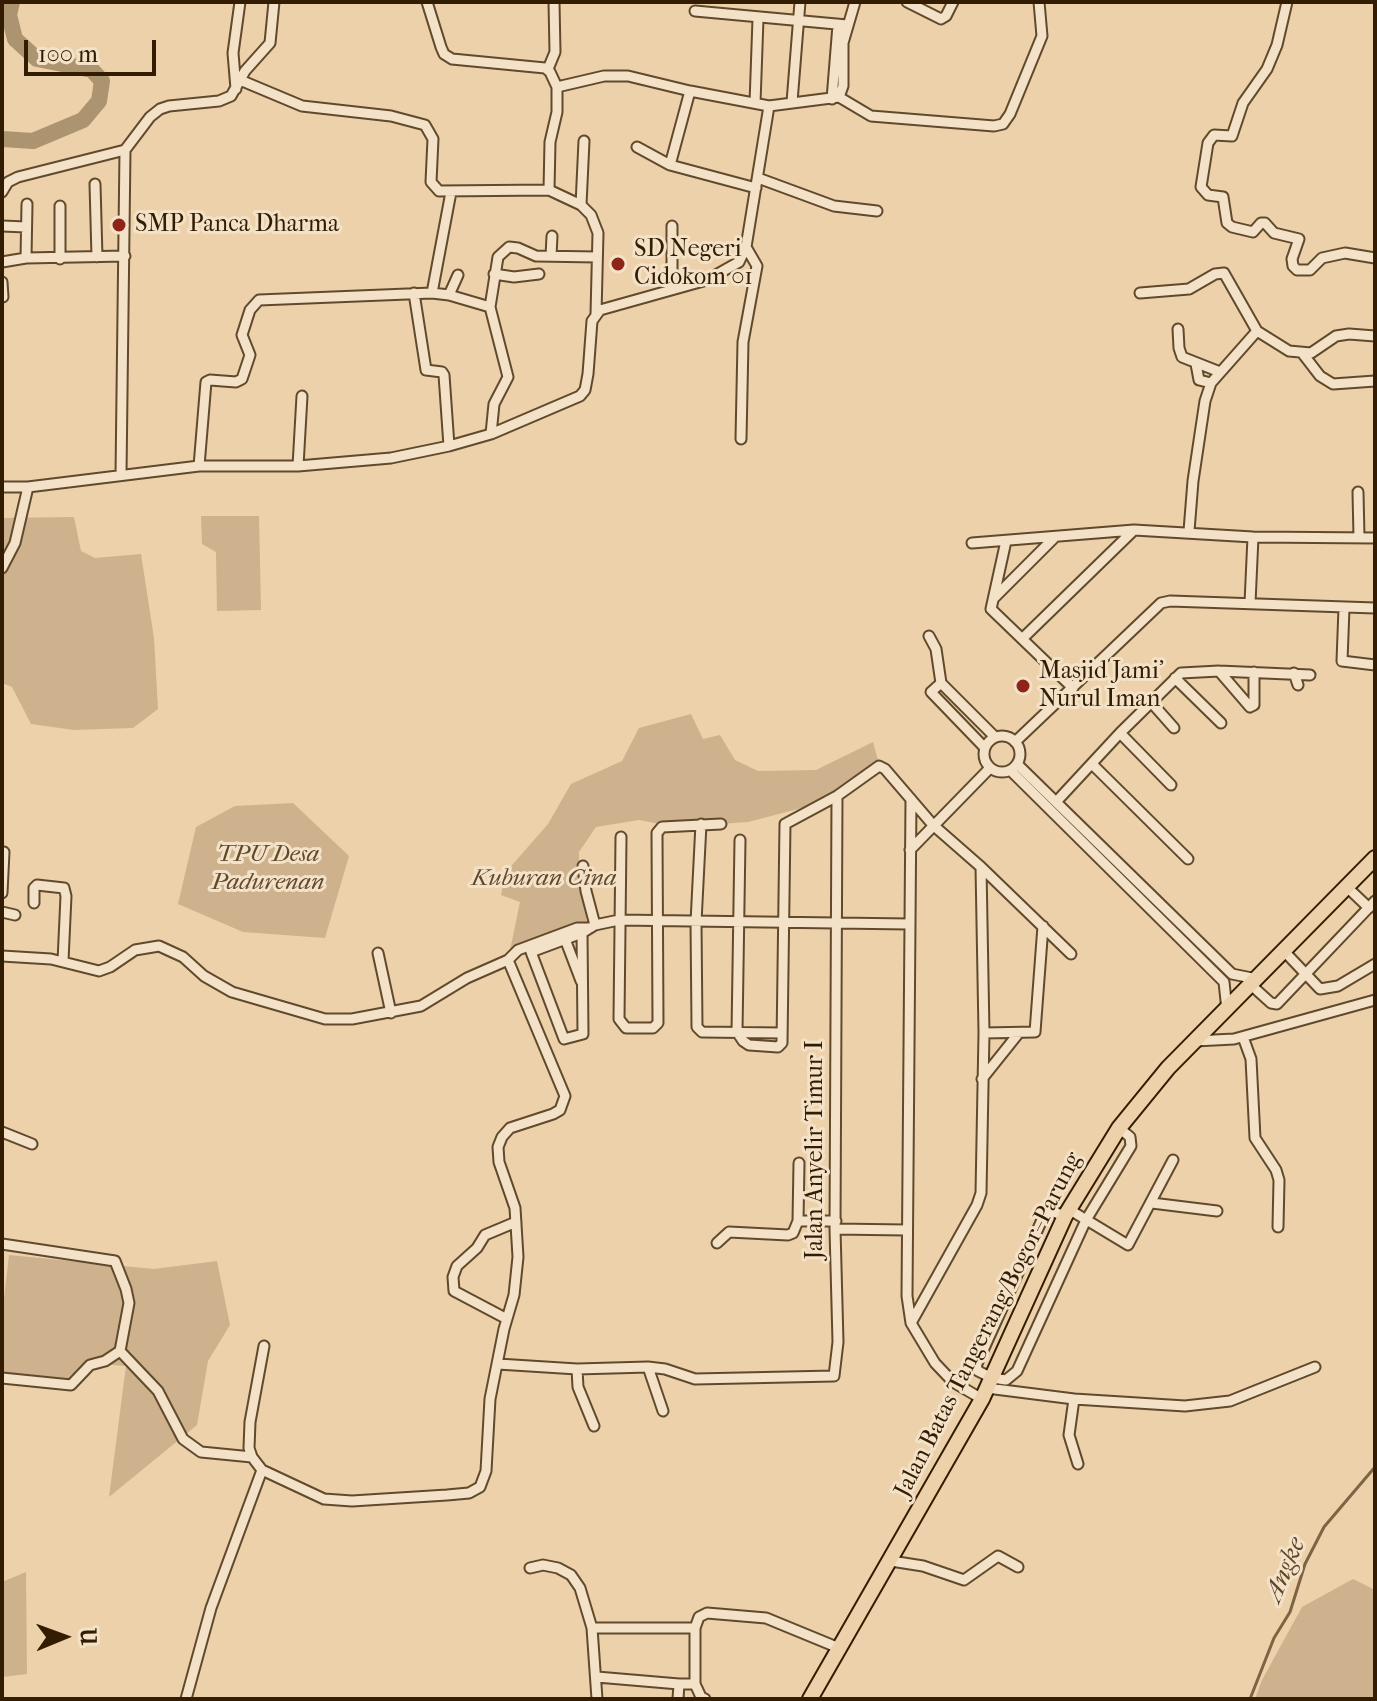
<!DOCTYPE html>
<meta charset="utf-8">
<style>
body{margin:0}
#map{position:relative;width:1377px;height:1701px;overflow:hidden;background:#ecd1aa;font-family:"IM FELL French Canon",serif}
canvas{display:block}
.frame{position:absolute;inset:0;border:4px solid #331d02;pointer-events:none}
.north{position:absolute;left:24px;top:1597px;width:80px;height:80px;-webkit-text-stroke:6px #f3e1c8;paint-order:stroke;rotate:89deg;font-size:22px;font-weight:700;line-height:32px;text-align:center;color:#331d02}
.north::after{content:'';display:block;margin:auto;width:28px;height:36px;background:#331d02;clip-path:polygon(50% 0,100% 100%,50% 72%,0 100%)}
.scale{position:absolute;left:24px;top:40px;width:132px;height:36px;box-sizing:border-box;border:4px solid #331d02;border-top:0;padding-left:10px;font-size:24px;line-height:28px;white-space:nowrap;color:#331d02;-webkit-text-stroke:6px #f3e1c8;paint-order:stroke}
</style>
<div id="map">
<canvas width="1377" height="1701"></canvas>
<div class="frame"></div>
<div class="north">U</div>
<div class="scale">100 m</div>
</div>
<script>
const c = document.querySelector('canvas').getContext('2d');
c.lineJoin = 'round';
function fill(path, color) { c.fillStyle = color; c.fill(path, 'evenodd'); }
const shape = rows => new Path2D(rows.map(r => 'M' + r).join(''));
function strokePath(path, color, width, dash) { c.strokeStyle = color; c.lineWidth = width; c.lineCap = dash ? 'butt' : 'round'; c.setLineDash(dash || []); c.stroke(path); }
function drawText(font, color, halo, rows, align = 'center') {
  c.font = font + ' "IM FELL French Canon",serif'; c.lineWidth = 6; c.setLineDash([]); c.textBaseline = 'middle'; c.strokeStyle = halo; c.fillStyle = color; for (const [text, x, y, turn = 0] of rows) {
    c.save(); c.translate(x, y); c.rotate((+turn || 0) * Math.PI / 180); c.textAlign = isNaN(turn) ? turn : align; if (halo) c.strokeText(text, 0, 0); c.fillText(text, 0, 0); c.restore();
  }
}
const green = shape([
 [201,516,259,516,261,610,217,611,216,552,202,544],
 [74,517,81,551,95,558,141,554,154,638,158,709,133,728,74,730,31,724,12,687,2,683,2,518],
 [691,714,703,739,720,735,735,760,758,771,816,770,873,742,879,764,817,804,748,822,675,827,639,820,596,827,579,852,579,883,588,927,508,960,520,902,501,895,506,872,548,824,571,784,622,761,639,728],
 [293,803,349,856,325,938,243,932,178,904,196,827,235,806],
 [9,1255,154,1269,217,1261,230,1325,208,1361,197,1425,109,1497,126,1366,86,1363,70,1384,2,1383,2,1316],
 [26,1572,27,1674,2,1677,2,1582],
 [1353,1579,1375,1590,1375,1699,1255,1699,1262,1680,1302,1607]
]);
const stream = shape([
 [1250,1699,1274,1638,1290,1612,1305,1564,1324,1527,1375,1467]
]);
const river = shape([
 [2,139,33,141,83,120,99,101,102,81,92,70,37,59,15,39,9,15,12,2]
]);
const street = shape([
 [427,2,441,47,444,54,452,59,545,68,550,72,557,87,604,76,628,76,690,91,769,106],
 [907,2,941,19,946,16,953,2],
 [1287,2,1277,45,1267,69,1243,103,1232,136,1214,135,1208,143,1201,187,1208,195,1223,197,1227,223,1232,227,1253,232,1261,223,1265,223,1274,233,1299,239,1292,259,1293,266,1297,270,1310,270,1322,258,1345,253,1375,258],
 [695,11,847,25],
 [548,69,555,52,554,2],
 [240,80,302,106,391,116,425,125,433,139,431,182,439,191,549,190,581,205,591,215,598,233,596,314],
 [236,89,233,53,240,2],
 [839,97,871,116,994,126,1003,124,1010,114,1042,36,1039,2],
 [832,99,838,25],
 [792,102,800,2],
 [755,103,758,19],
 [637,147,670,165,756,188],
 [670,165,690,91],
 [758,178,834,206,877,211],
 [95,184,97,257],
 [549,190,550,142,557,112,557,87],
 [2,192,8,182,18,177,125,150],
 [581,205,584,141],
 [60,206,60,259],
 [2,226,26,227],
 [672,226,672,288],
 [551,256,552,236],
 [26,258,27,204],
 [2,262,26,258,125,256],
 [494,274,514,277,539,274],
 [2,282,3,297],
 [414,293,426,370,442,372,444,375,449,446],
 [432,293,451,192],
 [1140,293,1189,289,1215,274,1224,273,1257,331,1289,351,1311,353,1336,336,1349,334,1375,336],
 [449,295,458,275],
 [490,307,508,377,494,404,491,434],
 [1178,329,1179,348,1182,357,1220,372],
 [1303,354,1320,376,1333,384,1375,381],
 [1196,364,1199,380,1211,383],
 [741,439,743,342,757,266,746,247],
 [199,466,206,382,210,380,236,382,242,379,250,355,242,335,250,310,259,300,432,293,449,295,490,307,498,257,509,247,518,248,536,256,597,257],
 [298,466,302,396],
 [121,475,125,150,150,117,160,109,169,106,219,101,231,96,245,71,270,43,274,2],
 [2,487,28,487],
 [1358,492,1359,537],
 [1189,531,1193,481,1205,401,1211,383,1257,331],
 [1006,541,991,609,1073,688],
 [972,543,1134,530,1253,537,1375,538],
 [2,568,15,543,28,487,199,466,298,466,391,458,449,446,491,434,580,396,585,390,588,374,592,321,600,310,707,280,739,262,746,247,769,106,839,97,843,86,843,43,855,2],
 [994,598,1054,538],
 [1250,603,1253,537],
 [1344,608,1342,661,1375,665],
 [929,636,936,649,941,683],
 [1023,638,1134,530],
 [1219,671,1250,707,1254,705,1254,672],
 [1294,673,1298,685],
 [1175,678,1221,723],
 [1151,702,1174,728],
 [1120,733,1171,785],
 '984 754a18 18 0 1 1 36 0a18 18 0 1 1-36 0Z',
 [1015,742,1161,603,1170,601,1375,608],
 [985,748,931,692,941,683,995,737],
 [1017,764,1232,974,1257,979],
 [1092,764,1188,859],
 [1011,771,1224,982,1227,1010],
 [911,799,907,1296,911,1323,935,1363,953,1382,982,1399],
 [1056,802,1120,733,1181,673,1219,671,1310,675],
 [701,824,696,922,697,1027,702,1032,782,1033],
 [621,837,619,1019,626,1028,653,1028,658,1023,657,833,662,827,721,824],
 [740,840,737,1032,743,1041,749,1045,778,1047,782,1043,785,824,837,796,879,766,885,769,933,825,981,867,1071,954],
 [910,850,990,768],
 [583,866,586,891,595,925],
 [1348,888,1369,908],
 [2,893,4,852],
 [34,903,34,888,37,885,64,888,66,896,63,961],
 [2,912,15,915],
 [582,933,583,1034,564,1039,531,952,582,933,595,925,619,920,909,924],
 [565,939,581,981],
 [1283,950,1320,989,1338,986,1375,964],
 [378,953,391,1013],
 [2,956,51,959,99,971,110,967,135,950,159,946,183,957,204,976,232,992,325,1019,352,1019,421,1006,467,978,508,960,518,950,577,928,590,928],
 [1251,985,1271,1003,1277,1004,1375,901],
 [984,1033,1035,1032,1043,926],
 [1243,1037,1251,1059,1255,1138,1276,1170,1279,1180,1278,1227],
 [1195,1041,1234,1039,1375,1000],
 [982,1079,1018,1034],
 [2,1132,32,1144],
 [1152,1203,1217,1211],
 [1070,1210,1128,1245,1173,1160],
 [1065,1216,1048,1210,1041,1222,976,1366,978,1371,992,1378,1006,1380,1017,1371,1086,1220,1131,1146,1130,1137,1119,1128],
 [798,1221,799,1163],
 [835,1229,906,1230],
 [717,1243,729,1232,788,1235,793,1233,798,1221,836,1221],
 [2,1244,115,1261,126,1289,129,1303,120,1351,158,1391,183,1439,201,1452,252,1457,262,1470,324,1499,352,1501,447,1495,469,1493,480,1487,486,1471,490,1399,504,1329,514,1295,518,1257,515,1208,499,1162,498,1147,502,1137,510,1128,553,1114,560,1110,565,1096,508,960],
 [507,1319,454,1291,453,1277,457,1266,477,1248,485,1235,516,1222],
 [911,1323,977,1205,981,1193,984,1033,981,867],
 [498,1364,577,1369,648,1367,665,1369,695,1379,834,1376,838,1342,835,1229,837,796],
 [648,1367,663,1411],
 [577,1369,578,1387,594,1426],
 [2,1378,71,1385,90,1365,105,1361,120,1351],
 [987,1388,1074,1399,1185,1406,1230,1401,1315,1367],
 [1074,1399,1069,1435,1078,1464],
 [252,1457,249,1448,250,1422,264,1346],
 [891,1561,923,1566,964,1580,998,1556,1018,1567],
 [530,1568,543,1565,558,1568,571,1575,580,1588,592,1628,597,1699],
 [592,1628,695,1628],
 [597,1677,679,1684],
 [695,1684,701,1697,705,1699],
 [186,1699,211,1608,262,1470],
 [678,1699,679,1684,695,1684,695,1628,699,1617,707,1613,766,1618,839,1648]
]);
const primary = shape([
 [810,1699,982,1399,1065,1216,1119,1128,1168,1068,1375,858]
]);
const markers = [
 [119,225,8,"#8f2418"],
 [618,264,8,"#8f2418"],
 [1023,686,8,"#8f2418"]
];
const poiNames = [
 ["SMP Panca Dharma",135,225],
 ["SD Negeri",634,250],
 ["Cidokom 01",634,278],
 ["Masjid Jami'",1039,672],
 ["Nurul Iman",1039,700]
];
const parkNames = [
 ["TPU Desa",268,855],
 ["Padurenan",268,883],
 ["Kuburan Cina",544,879]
];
const streetNames = [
 ["Jalan Anyelir Timur I",816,1150,-90],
 ["Jalan Batas Tangerang/Bogor–Parung",989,1325,-63]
];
const waterNames = [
 ["Angke",1286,1570,-67]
];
fill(green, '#cdb28d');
strokePath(stream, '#7c6445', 3);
strokePath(river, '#ad9471', 16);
strokePath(street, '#614a2c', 13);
strokePath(primary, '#331d02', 18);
strokePath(street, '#f3e1c8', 9);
strokePath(primary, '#ecd1aa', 14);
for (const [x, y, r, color] of markers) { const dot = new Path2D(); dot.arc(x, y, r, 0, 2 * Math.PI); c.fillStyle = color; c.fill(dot); strokePath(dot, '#f3e1c8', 3); }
drawText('24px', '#331d02', '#f3e1c8', poiNames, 'left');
drawText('italic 24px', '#614a2c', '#f3e1c8', parkNames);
drawText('24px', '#331d02', '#f3e1c8', streetNames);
drawText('italic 26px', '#5e4729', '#f3e1c8', waterNames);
</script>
